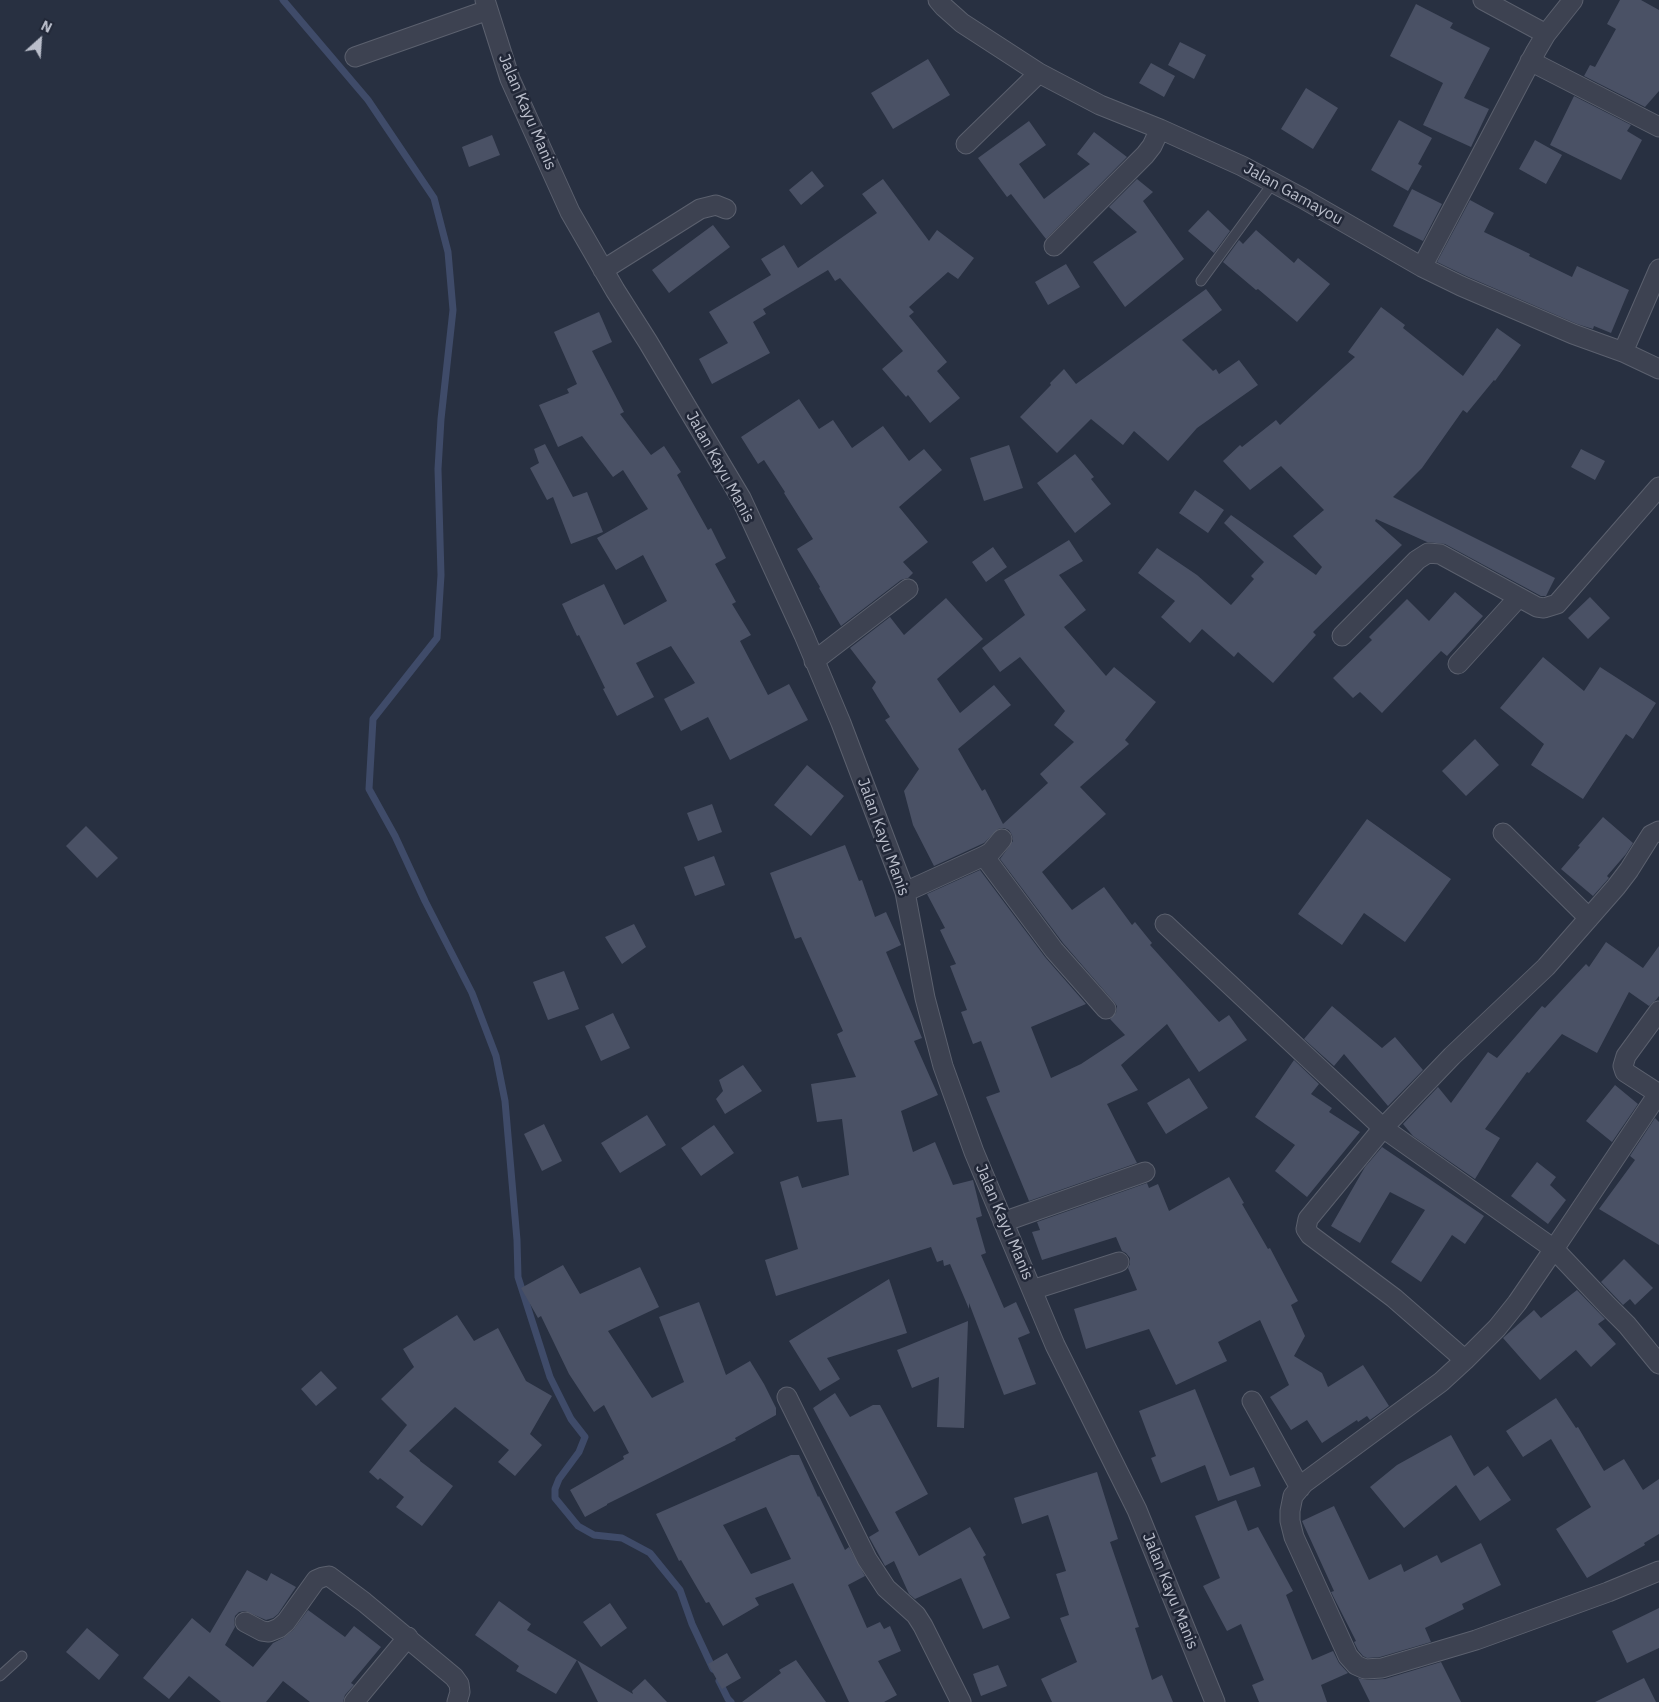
<!DOCTYPE html>
<style>
body{margin:0}
#map{position:relative;width:1659px;height:1702px;overflow:hidden;background:#283041;font-family:"IBM Plex Sans",sans-serif}
canvas{display:block}
.north{position:absolute;left:15px;top:15px;width:50px;height:50px;-webkit-text-stroke:4px #212737;paint-order:stroke;rotate:26deg;font-size:14px;font-weight:700;line-height:20px;text-align:center;color:#babecb}
.north::after{content:'';display:block;margin:auto;width:18px;height:22px;background:#babecb;clip-path:polygon(50% 0,100% 100%,50% 72%,0 100%)}
</style>
<div id="map">
<canvas width="1659" height="1702"></canvas>
<div class="north">N</div>
</div>
<script>
const c = document.querySelector('canvas').getContext('2d');
c.lineJoin = 'round';
const shape = rows => new Path2D(rows.map(r => 'M' + r).join(''));
function strokePath(path, color, width, dash) { c.strokeStyle = color; c.lineWidth = width; c.lineCap = dash ? 'butt' : 'round'; c.setLineDash(dash || []); c.stroke(path); }
function fill(path, color) { c.fillStyle = color; c.fill(path, 'evenodd'); }
function drawText(font, color, halo, rows, align = 'center') {
  c.font = font + ' "IBM Plex Sans",sans-serif'; c.lineWidth = 5; c.setLineDash([]); c.textBaseline = 'middle'; c.strokeStyle = halo; c.fillStyle = color; for (const [text, x, y, turn = 0] of rows) {
    c.save(); c.translate(x, y); c.rotate((+turn || 0) * Math.PI / 180); c.textAlign = isNaN(turn) ? turn : align; if (halo) c.strokeText(text, 0, 0); c.fillText(text, 0, 0); c.restore();
  }
}
const stream = shape([
 [283,0,368,100,434,198,448,252,453,310,441,419,438,469,441,575,437,638,373,719,369,789,395,836,425,901,472,993,496,1056,505,1101,517,1240,518,1277,550,1377,571,1419,585,1437,579,1452,559,1479,555,1489,555,1498,578,1526,594,1535,622,1538,650,1553,680,1590,692,1624,713,1669],
 [719,1681,728,1699,731,1702]
]);
const building = shape([
 [1620,0,1641,0,1659,10,1659,91,1645,107,1584,76,1590,65,1595,67,1616,29,1607,24],
 [1416,4,1453,23,1450,28,1490,48,1464,98,1489,109,1471,147,1423,125,1443,83,1390,56],
 [1180,42,1206,55,1194,79,1168,65],
 [928,59,950,95,893,129,871,93],
 [1151,63,1175,76,1164,97,1139,83],
 [1306,88,1338,108,1313,149,1281,129],
 [1574,96,1631,125,1627,131,1642,140,1621,180,1550,145],
 [1399,120,1432,138,1418,164,1422,166,1408,191,1371,170],
 [1029,121,1046,145,1019,164,1044,199,1090,164,1077,154,1094,132,1127,157,1046,239,1011,194,1007,197,978,158],
 [492,135,500,155,469,167,462,147],
 [1535,140,1562,155,1546,184,1519,169],
 [812,171,824,186,801,205,789,190],
 [883,179,929,241,937,230,974,258,958,279,948,272,909,307,914,312,909,316,947,362,937,371,960,398,930,423,908,395,906,397,882,369,903,351,840,278,835,281,828,270,763,309,766,314,753,322,770,353,712,384,699,359,728,343,709,312,771,275,761,259,784,245,798,268,877,213,862,194],
 [1137,179,1153,192,1143,201,1184,259,1125,307,1093,262,1137,232,1109,207],
 [1412,189,1442,204,1423,241,1393,226],
 [1470,200,1494,213,1484,232,1530,254,1529,256,1572,277,1577,266,1629,290,1611,333,1594,326,1593,329,1577,324,1466,276,1437,262],
 [1208,210,1230,231,1214,253,1188,231],
 [713,225,730,247,669,293,652,270],
 [1256,230,1294,263,1298,258,1330,284,1297,322,1258,289,1256,290,1223,262,1239,240,1243,244],
 [1066,264,1080,287,1048,305,1035,282],
 [1206,289,1222,310,1182,340,1213,371,1216,369,1219,374,1239,360,1258,385,1197,428,1168,461,1134,431,1123,445,1091,419,1057,453,1020,417,1051,385,1050,383,1064,369,1076,384],
 [1381,307,1405,325,1403,328,1463,376,1497,328,1521,345,1495,381,1494,380,1467,413,1463,410,1422,468,1393,497,1555,578,1546,596,1541,596,1445,544,1427,542,1376,519,1375,521,1402,545,1313,632,1316,635,1273,683,1238,652,1234,657,1202,629,1190,643,1161,617,1175,601,1138,573,1157,548,1197,575,1231,605,1254,579,1251,576,1264,562,1224,523,1231,515,1316,575,1322,567,1293,536,1324,510,1281,466,1250,490,1223,461,1240,445,1242,447,1276,420,1280,425,1355,357,1348,352],
 [599,312,612,342,592,351,624,412,620,414,651,455,664,446,681,472,677,475,708,530,711,528,726,558,715,564,736,602,732,604,751,635,740,641,768,695,789,684,808,720,730,760,708,717,681,731,664,699,695,683,671,646,636,663,654,697,617,716,603,689,605,688,579,635,577,636,562,604,604,584,624,625,667,601,643,555,616,570,597,538,648,509,623,470,613,477,582,436,558,447,539,405,569,393,567,389,577,384,554,332],
 [799,399,819,429,833,420,852,448,883,426,909,461,924,449,942,470,899,507,928,542,903,562,913,573,908,578,901,580,841,626,819,588,820,587,797,549,813,539,784,493,785,492,764,460,758,464,741,437],
 [545,444,573,497,587,492,603,532,571,544,553,497,547,500,530,468,539,463,534,449],
 [1009,445,1023,488,984,501,970,458],
 [1581,449,1605,461,1595,480,1571,467],
 [1075,454,1094,477,1091,479,1111,504,1075,533,1037,483],
 [1195,490,1224,510,1208,533,1179,513],
 [1069,540,1083,561,1059,575,1086,610,1064,627,1106,676,1114,667,1156,702,1125,740,1129,744,1080,787,1106,814,1042,872,1072,910,1104,887,1132,925,1135,922,1152,943,1150,945,1219,1022,1229,1015,1247,1040,1199,1072,1167,1024,1121,1065,1138,1090,1107,1104,1137,1163,1029,1201,986,1097,1000,1092,981,1041,973,1044,961,1012,967,1010,950,966,956,964,940,930,945,928,927,894,980,870,1045,957,1086,1004,1031,1027,1051,1078,1081,1064,1125,1035,1110,1019,1116,1013,1117,1006,1114,1002,1063,943,1000,859,1013,841,1012,835,1009,830,1004,828,998,829,984,843,934,866,913,825,904,791,919,769,885,720,890,717,872,688,876,682,850,648,890,617,904,635,946,598,983,639,937,679,960,713,994,685,1011,705,958,749,982,791,985,789,1003,824,1048,783,1040,774,1074,742,1054,725,1065,711,1020,657,1000,672,982,648,1025,615,1004,580],
 [993,547,1007,567,986,582,972,562],
 [1455,592,1483,616,1447,656,1441,651,1382,713,1360,692,1353,698,1333,678,1372,640,1369,637,1407,599,1429,621],
 [1590,597,1610,618,1588,639,1568,618],
 [1543,657,1584,691,1600,667,1656,703,1633,739,1626,734,1583,799,1531,765,1544,744,1500,708],
 [1475,739,1499,765,1466,796,1442,771],
 [807,765,844,796,811,836,774,805],
 [712,804,722,832,698,841,687,813],
 [1603,817,1633,843,1626,854,1607,876,1609,878,1593,896,1561,869,1580,847,1578,846],
 [1367,819,1451,879,1405,942,1364,913,1342,945,1298,914],
 [86,826,118,858,97,878,66,846],
 [845,845,859,881,862,880,875,917,886,912,901,945,886,952,922,1038,914,1041,938,1095,901,1111,913,1152,935,1142,953,1185,973,1180,982,1216,976,1218,986,1253,981,1255,1004,1308,1016,1302,1030,1333,1018,1338,1036,1384,1004,1395,969,1303,969,1309,950,1264,944,1266,943,1260,937,1262,931,1247,776,1296,765,1260,798,1249,780,1182,798,1176,802,1188,849,1175,842,1119,817,1122,811,1084,856,1077,837,1034,843,1031,801,937,795,939,770,873],
 [714,856,725,885,695,896,684,867],
 [634,924,646,947,622,964,605,937],
 [1606,942,1643,968,1659,946,1659,996,1656,1000,1649,1006,1629,992,1597,1053,1562,1034,1529,1073,1527,1072,1485,1129,1500,1138,1475,1179,1413,1136,1403,1124,1438,1087,1451,1103,1488,1052,1497,1058,1542,1006,1545,1008,1586,964,1589,967],
 [564,971,579,1009,548,1020,533,982],
 [1332,1006,1382,1048,1395,1037,1423,1070,1388,1106,1344,1054,1334,1066,1304,1039],
 [613,1013,630,1048,601,1061,585,1026],
 [1294,1060,1319,1084,1311,1094,1332,1108,1329,1112,1360,1132,1307,1197,1275,1171,1295,1145,1255,1117],
 [743,1065,762,1091,725,1114,716,1099,723,1091,719,1080],
 [1189,1078,1208,1108,1166,1134,1147,1103],
 [1615,1085,1638,1104,1612,1142,1586,1121],
 [647,1115,666,1145,620,1173,601,1143],
 [1655,1118,1659,1122,1659,1245,1599,1209,1635,1160,1630,1156],
 [544,1124,562,1161,542,1171,524,1134],
 [714,1125,734,1153,701,1176,681,1148],
 [1382,1147,1484,1216,1465,1244,1452,1235,1421,1282,1391,1262,1425,1210,1390,1192,1360,1243,1331,1226,1365,1167],
 [1537,1162,1556,1177,1550,1185,1566,1200,1548,1224,1511,1196],
 [1229,1177,1244,1203,1242,1204,1268,1249,1270,1248,1298,1301,1291,1305,1305,1336,1294,1356,1322,1373,1328,1387,1363,1365,1389,1406,1370,1420,1367,1416,1358,1422,1357,1420,1322,1443,1307,1420,1291,1430,1270,1397,1289,1385,1260,1320,1218,1342,1227,1361,1176,1385,1149,1329,1086,1349,1074,1309,1137,1290,1128,1268,1130,1264,1130,1258,1126,1253,1122,1251,1116,1237,1042,1260,1032,1232,1040,1230,1037,1222,1147,1183,1149,1188,1158,1184,1169,1211],
 [1624,1259,1653,1288,1635,1305,1630,1299,1623,1305,1601,1282],
 [563,1265,580,1294,640,1267,659,1307,608,1331,652,1398,684,1382,659,1317,699,1302,726,1375,750,1361,764,1384,776,1408,776,1415,735,1438,736,1440,607,1504,607,1505,585,1517,570,1490,624,1459,623,1456,629,1453,604,1405,594,1412,569,1374,541,1316,538,1318,521,1288],
 [889,1279,907,1333,827,1358,840,1379,820,1391,789,1341],
 [1577,1290,1605,1319,1598,1324,1616,1344,1591,1367,1576,1350,1540,1380,1503,1338,1534,1310,1541,1318],
 [457,1315,474,1341,498,1328,526,1381,552,1396,530,1434,542,1445,515,1476,498,1462,509,1450,455,1407,409,1451,420,1460,420,1461,453,1486,422,1526,396,1507,404,1497,380,1478,378,1480,369,1472,407,1425,381,1399,414,1367,403,1349],
 [968,1321,964,1428,937,1427,939,1377,912,1388,897,1350],
 [321,1371,337,1388,316,1406,301,1389],
 [1195,1389,1230,1476,1254,1467,1261,1486,1218,1501,1205,1465,1161,1483,1151,1458,1156,1456,1139,1411],
 [835,1393,850,1417,873,1405,880,1405,928,1494,895,1512,919,1556,970,1527,986,1555,983,1557,1010,1618,983,1629,961,1578,915,1599,909,1594,894,1561,885,1566,869,1537,879,1531,813,1408],
 [1556,1398,1576,1428,1578,1427,1604,1471,1624,1459,1643,1490,1659,1479,1659,1534,1644,1543,1645,1545,1587,1578,1556,1529,1591,1507,1551,1439,1523,1457,1506,1431],
 [1451,1435,1474,1476,1488,1466,1511,1500,1480,1521,1456,1485,1404,1528,1370,1487,1397,1465],
 [791,1455,799,1455,818,1497,819,1496,845,1550,849,1547,865,1576,848,1585,867,1628,880,1622,884,1629,890,1626,901,1651,878,1661,897,1695,884,1702,849,1702,793,1583,755,1598,759,1605,723,1626,709,1602,706,1603,681,1560,679,1561,656,1514],
 [766,1507,791,1559,751,1574,723,1525],
 [1097,1472,1118,1539,1110,1542,1139,1627,1135,1628,1152,1680,1162,1675,1173,1702,1052,1702,1041,1679,1077,1662,1060,1618,1069,1615,1056,1574,1066,1571,1048,1515,1022,1524,1014,1498],
 [1236,1500,1248,1531,1258,1527,1293,1591,1286,1595,1312,1660,1333,1651,1339,1663,1348,1673,1321,1685,1327,1702,1259,1702,1252,1685,1264,1680,1241,1624,1227,1631,1203,1586,1220,1578,1195,1516],
 [1334,1506,1369,1580,1401,1564,1404,1572,1437,1555,1441,1563,1481,1543,1501,1585,1462,1604,1464,1609,1425,1628,1431,1642,1380,1657,1367,1658,1363,1656,1358,1650,1354,1642,1356,1641,1331,1592,1334,1591,1302,1521],
 [247,1570,267,1581,271,1573,296,1587,278,1614,273,1618,266,1620,245,1611,239,1612,235,1616,234,1622,235,1627,225,1645,253,1667,273,1643,283,1638,293,1630,308,1610,345,1637,354,1626,381,1647,351,1683,354,1685,345,1695,343,1702,310,1702,283,1681,266,1702,221,1702,189,1676,169,1699,143,1678,192,1618,210,1633],
 [499,1601,531,1624,527,1630,633,1694,632,1691,645,1679,667,1702,598,1702,577,1660,556,1694,516,1671,519,1666,475,1635],
 [610,1603,627,1628,601,1647,583,1622],
 [1659,1608,1659,1648,1627,1663,1612,1631],
 [87,1628,119,1655,99,1680,66,1652],
 [727,1653,741,1678,722,1689,708,1664],
 [796,1660,826,1702,742,1702,781,1673,779,1670],
 [1441,1662,1461,1702,1370,1702,1358,1678,1366,1680,1385,1679],
 [998,1665,1007,1686,981,1696,973,1674],
 [1644,1678,1656,1702,1595,1702]
]);
const lane = shape([
 [1201,281,1273,183],
 [0,1676,22,1656]
]);
const street = shape([
 [485,0,510,79,570,212,615,290,648,342,741,498,804,635,841,723,905,892,925,998,943,1066,974,1152,1055,1345,1137,1510,1215,1702],
 [938,0,944,7,962,23,1039,73,1100,105,1160,129,1242,166,1302,198,1422,267,1461,286,1573,334,1623,352,1659,369],
 [1483,0,1546,34],
 [355,57,488,10],
 [1530,61,1659,127],
 [966,144,1039,73],
 [1054,246,1145,155,1152,146,1160,129],
 [1422,267,1536,51,1546,34,1573,0],
 [603,270,700,209,716,205,726,209],
 [1623,352,1659,269],
 [1342,636,1417,560,1428,553,1440,554,1537,607,1544,608,1557,604,1659,487],
 [814,661,908,589],
 [1458,664,1518,598],
 [1503,833,1589,918],
 [984,856,1054,950,1106,1009],
 [905,892,984,856,991,852,1002,839],
 [1165,924,1383,1128,1308,1219,1306,1229,1310,1235,1394,1298,1465,1360],
 [1659,1011,1626,1056,1623,1066,1625,1072,1659,1094],
 [1658,1094,1554,1249,1383,1128,1452,1056,1546,967,1616,887,1629,870,1651,835,1659,831],
 [1003,1222,1145,1172],
 [1032,1290,1119,1262],
 [1659,1364,1627,1325,1607,1305,1554,1249,1517,1303,1497,1328,1465,1360,1441,1382,1304,1483,1293,1496,1290,1511,1290,1521,1294,1537,1348,1656,1356,1665,1365,1669,1382,1668,1476,1640,1608,1592,1659,1571],
 [787,1397,867,1559,886,1588,916,1615,923,1626,961,1702],
 [1252,1401,1300,1488],
 [245,1622,262,1631,269,1632,279,1628,286,1622,316,1580,323,1577,329,1576,364,1602,454,1677,459,1684,460,1692,457,1702],
 [354,1702,408,1637]
]);
const streetNames = [
 ["Jalan Kayu Manis",527,112,67],
 ["Jalan Gamayou",1293,194,29],
 ["Jalan Kayu Manis",720,467,61],
 ["Jalan Kayu Manis",883,837,70],
 ["Jalan Kayu Manis",1004,1222,67],
 ["Jalan Kayu Manis",1170,1591,68]
];
strokePath(stream, '#3f4b69', 7);
fill(building, '#4a5165');
strokePath(lane, '#5b606e', 11);
strokePath(street, '#5b606e', 21);
strokePath(lane, '#3d4251', 9);
strokePath(street, '#3d4251', 19);
drawText('16px', '#babecb', '#212737', streetNames);
</script>
